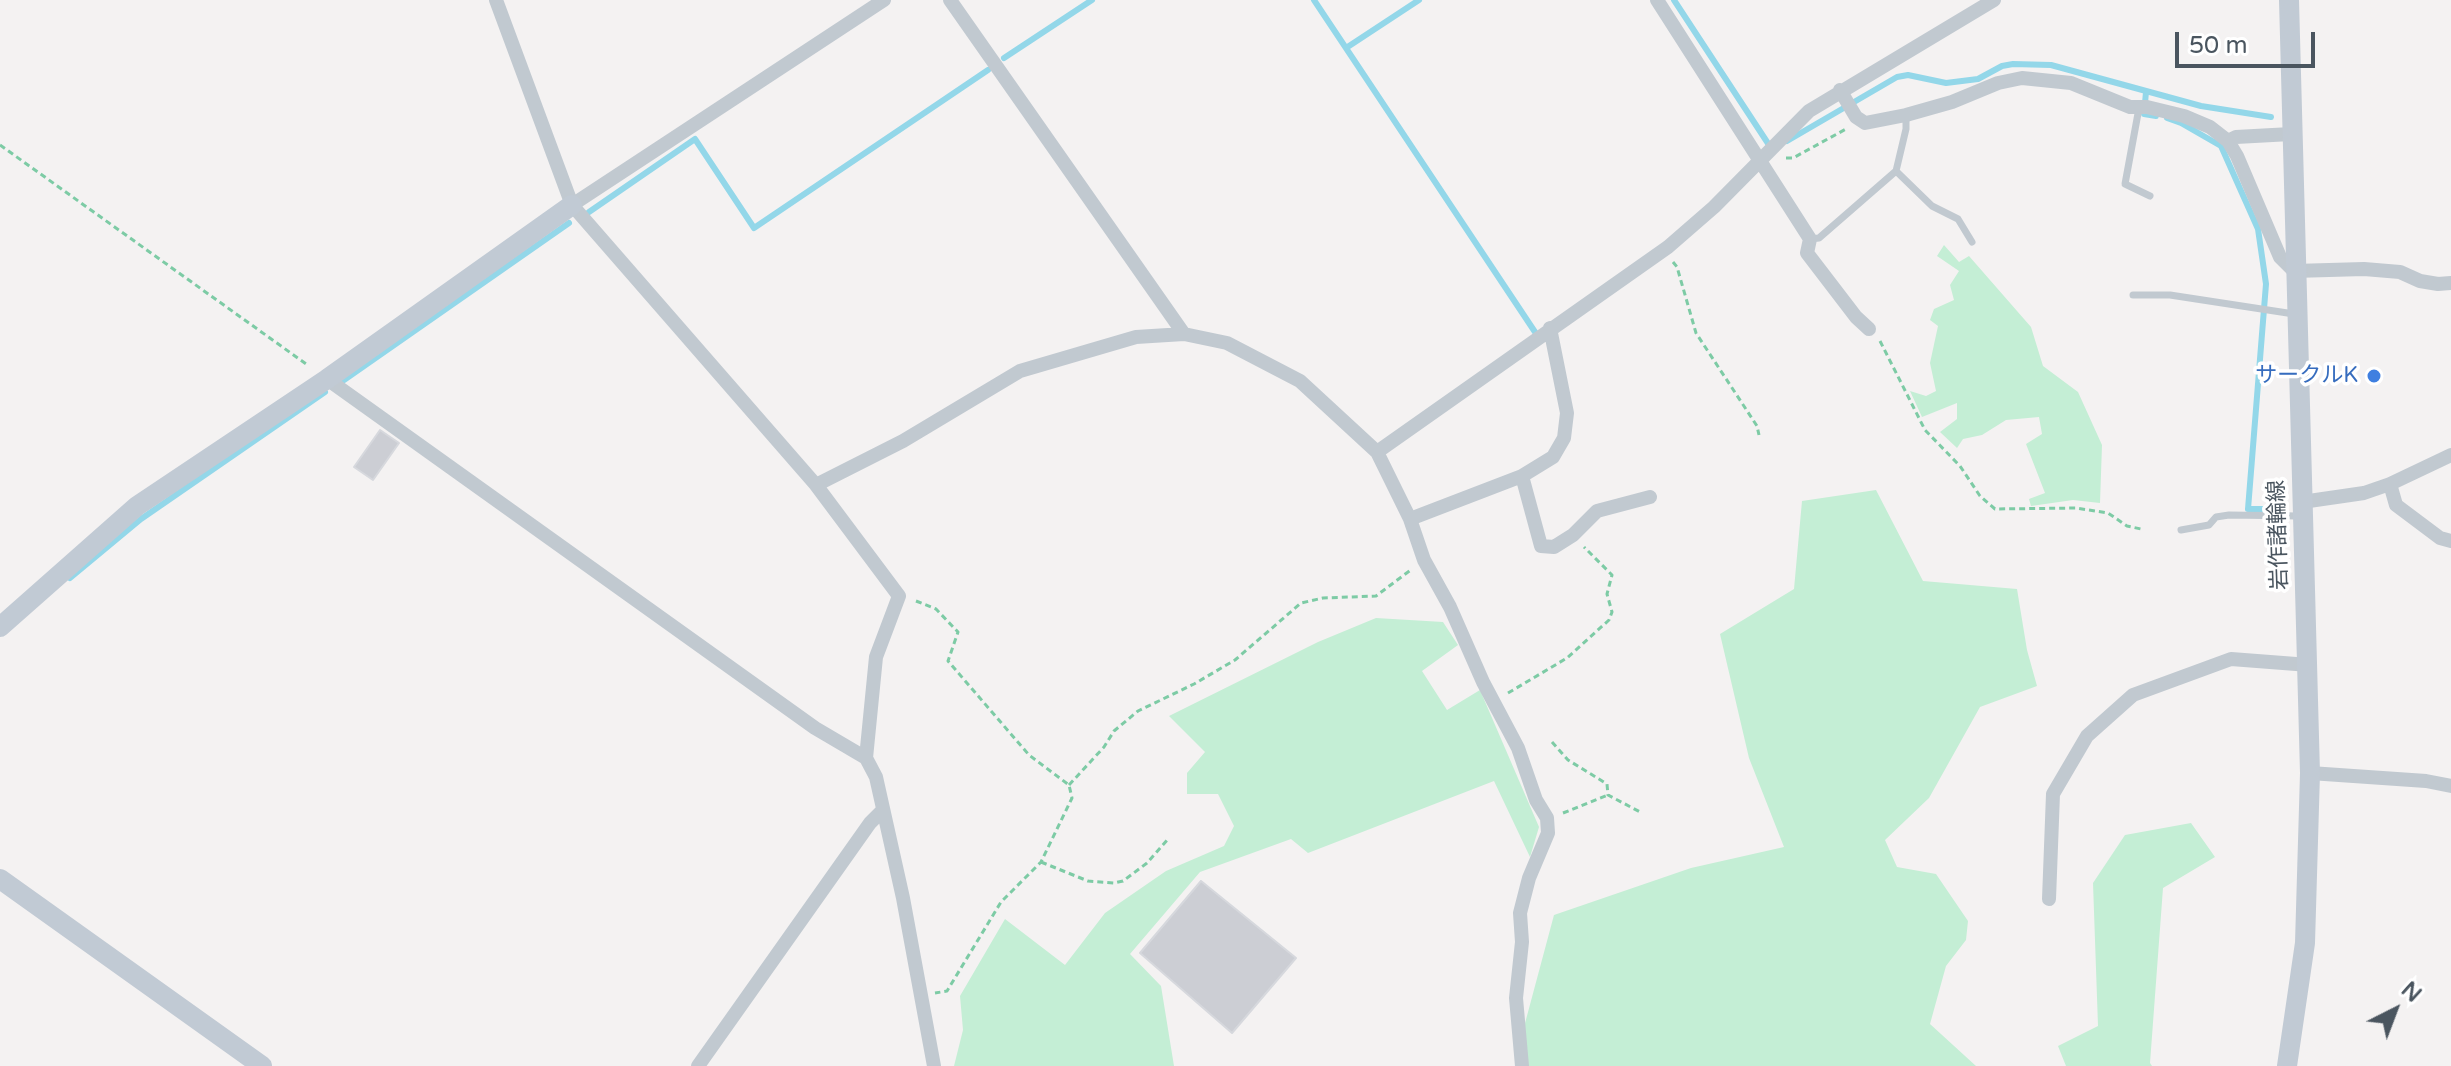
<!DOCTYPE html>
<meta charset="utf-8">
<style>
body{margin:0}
#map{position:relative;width:2451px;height:1066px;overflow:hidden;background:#f4f2f2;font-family:"Varela Round",sans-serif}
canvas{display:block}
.north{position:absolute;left:2355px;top:970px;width:80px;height:80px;-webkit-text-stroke:6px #fff;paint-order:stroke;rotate:42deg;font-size:22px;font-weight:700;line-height:32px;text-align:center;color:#4a555f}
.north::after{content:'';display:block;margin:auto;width:28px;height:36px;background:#4a555f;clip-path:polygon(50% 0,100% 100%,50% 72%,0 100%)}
.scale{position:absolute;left:2175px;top:32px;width:140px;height:36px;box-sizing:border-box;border:4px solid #4a555f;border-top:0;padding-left:10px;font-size:24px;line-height:28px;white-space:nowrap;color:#4a555f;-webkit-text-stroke:6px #fff;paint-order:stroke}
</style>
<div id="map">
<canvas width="2451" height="1066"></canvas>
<div class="north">N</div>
<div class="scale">50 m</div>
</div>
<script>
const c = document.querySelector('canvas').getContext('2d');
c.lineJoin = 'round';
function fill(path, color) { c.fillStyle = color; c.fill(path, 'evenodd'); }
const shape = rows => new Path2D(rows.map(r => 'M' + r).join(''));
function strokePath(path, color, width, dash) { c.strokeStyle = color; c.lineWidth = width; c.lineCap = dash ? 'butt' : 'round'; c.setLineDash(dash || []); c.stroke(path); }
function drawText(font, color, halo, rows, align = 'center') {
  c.font = font + ' "Varela Round","Noto Sans JP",sans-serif'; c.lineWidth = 7; c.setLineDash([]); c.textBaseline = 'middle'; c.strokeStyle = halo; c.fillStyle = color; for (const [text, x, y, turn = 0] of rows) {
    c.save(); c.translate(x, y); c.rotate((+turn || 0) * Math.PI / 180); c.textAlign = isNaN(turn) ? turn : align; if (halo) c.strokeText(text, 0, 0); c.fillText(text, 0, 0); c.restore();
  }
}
const green = shape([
 [1944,245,1959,262,1969,256,2031,327,2043,366,2078,392,2102,445,2100,503,2073,500,2031,506,2029,499,2045,493,2026,444,2042,434,2039,417,2006,420,1982,435,1963,439,1957,448,1940,432,1957,419,1957,403,1922,417,1910,391,1926,396,1936,391,1930,363,1938,326,1930,320,1934,309,1954,300,1950,285,1959,271,1937,256],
 [1876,490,1923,581,2017,589,2027,650,2037,686,1980,707,1929,798,1885,840,1897,867,1936,874,1968,921,1966,940,1946,966,1930,1024,1976,1066,1528,1066,1524,1027,1554,915,1691,868,1784,847,1749,758,1720,634,1794,589,1802,501],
 [1376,618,1443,622,1458,645,1422,671,1447,710,1480,690,1539,827,1530,857,1494,781,1308,853,1291,839,1200,872,1130,954,1161,986,1174,1066,954,1066,963,1030,960,996,1005,919,1065,965,1105,913,1166,871,1224,846,1234,826,1218,794,1187,794,1187,773,1205,752,1169,716,1318,642],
 [2191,823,2215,857,2163,888,2150,1063,2152,1066,2066,1066,2058,1046,2098,1026,2093,883,2125,835]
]);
const stream = shape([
 [1314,0,1537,335],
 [1674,0,1771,148],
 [1346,48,1419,0],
 [1004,58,1092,0],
 [2146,92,2144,114,2156,116],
 [2167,118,2181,123,2221,146,2258,229,2266,284,2248,509,2283,509],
 [1787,141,1897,77,1908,75,1946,83,1978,79,2002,66,2013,64,2051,65,2201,106,2271,117],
 [589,212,695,139,754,228,988,70],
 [344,380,569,223],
 [70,578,141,519,325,392]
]);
const building = shape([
 [380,430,399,443,373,480,354,467,380,430],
 [1201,881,1296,958,1232,1033,1140,953,1201,881]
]);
const path = shape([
 [0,145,309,366],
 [1786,158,1793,158,1846,129],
 [1673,262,1677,267,1696,333,1757,426,1759,435],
 [1880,341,1925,430,1960,466,1980,496,1995,509,2076,508,2108,513,2127,526,2141,529],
 [916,601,936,609,958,632,948,661,1029,755,1069,785,1072,798,1041,862,1001,902,947,991,935,993],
 [1508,693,1567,658,1609,620,1612,612,1607,594,1612,575,1584,547],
 [1552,742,1568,760,1607,784,1608,795,1642,813],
 [1069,785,1104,747,1114,731,1138,711,1194,684,1235,660,1301,603,1323,598,1376,596,1412,569],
 [1563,813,1608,795],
 [1041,862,1088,881,1114,883,1123,881,1147,863,1168,839]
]);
const lane = shape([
 [2139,108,2125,184,2150,196],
 [1896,171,1932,206,1958,219,1972,242],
 [1810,239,1819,238,1896,171,1906,129,1906,115],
 [2133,295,2170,295,2294,314],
 [2181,530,2209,525,2216,517,2229,515,2300,516]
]);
const street = shape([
 [496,0,572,205,816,485,899,596,876,657,866,758,876,777,903,898,934,1066],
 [950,0,1184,334],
 [1657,0,1810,239,1807,253,1856,317,1869,329],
 [1840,90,1856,117,1865,123,1906,115,1952,102,1998,83,2022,78,2071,83,2130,107,2147,107,2184,116,2210,127,2228,141,2236,137,2291,134],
 [2228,141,2237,156,2280,257,2294,271,2364,269,2400,272,2420,281,2438,284,2451,283],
 [572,205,884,0],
 [327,379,815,728,866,758],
 [1377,452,1668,247,1714,207,1809,111,1994,0],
 [1522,476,1541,546,1554,547,1573,535,1597,511,1650,497],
 [2390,484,2396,505,2440,538,2451,541],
 [816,485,903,441,1020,371,1136,337,1184,334,1227,343,1300,381,1377,452,1410,519,1424,560,1450,607,1483,682,1518,748,1536,800,1547,818,1548,833,1529,878,1520,913,1522,942,1516,998,1522,1066],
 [2302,502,2364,493,2390,484,2451,455],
 [1410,519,1522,476,1553,457,1564,438,1567,413,1550,328],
 [2310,773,2426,781,2451,786],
 [2049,899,2053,794,2087,736,2133,695,2231,659,2309,665],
 [698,1066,870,823,882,811]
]);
const secondary = shape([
 [0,627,137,506,327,379,572,205],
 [0,879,262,1066],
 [2287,1066,2305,943,2310,773,2289,0]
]);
const markers = [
 [2374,376,8,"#3f7fe0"]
];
const shopNames = [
 ["サークルK",2358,376]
];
const streetNames = [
 ["岩作諸輪線",2279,535,-92]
];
fill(green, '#c4eed5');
strokePath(stream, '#93d7e9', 6);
fill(building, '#ccced4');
strokePath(building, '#d6d8dd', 2);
strokePath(path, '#7dcba5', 3, [6, 4]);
strokePath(lane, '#c1c9d0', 7);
strokePath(street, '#c1c9d0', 14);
strokePath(secondary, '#c1cad4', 20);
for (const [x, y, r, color] of markers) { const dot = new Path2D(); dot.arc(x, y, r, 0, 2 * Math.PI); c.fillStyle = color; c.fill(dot); strokePath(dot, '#fff', 3); }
drawText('22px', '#366cbe', '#fff', shopNames, 'right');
drawText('22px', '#4a555f', '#fff', streetNames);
</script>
